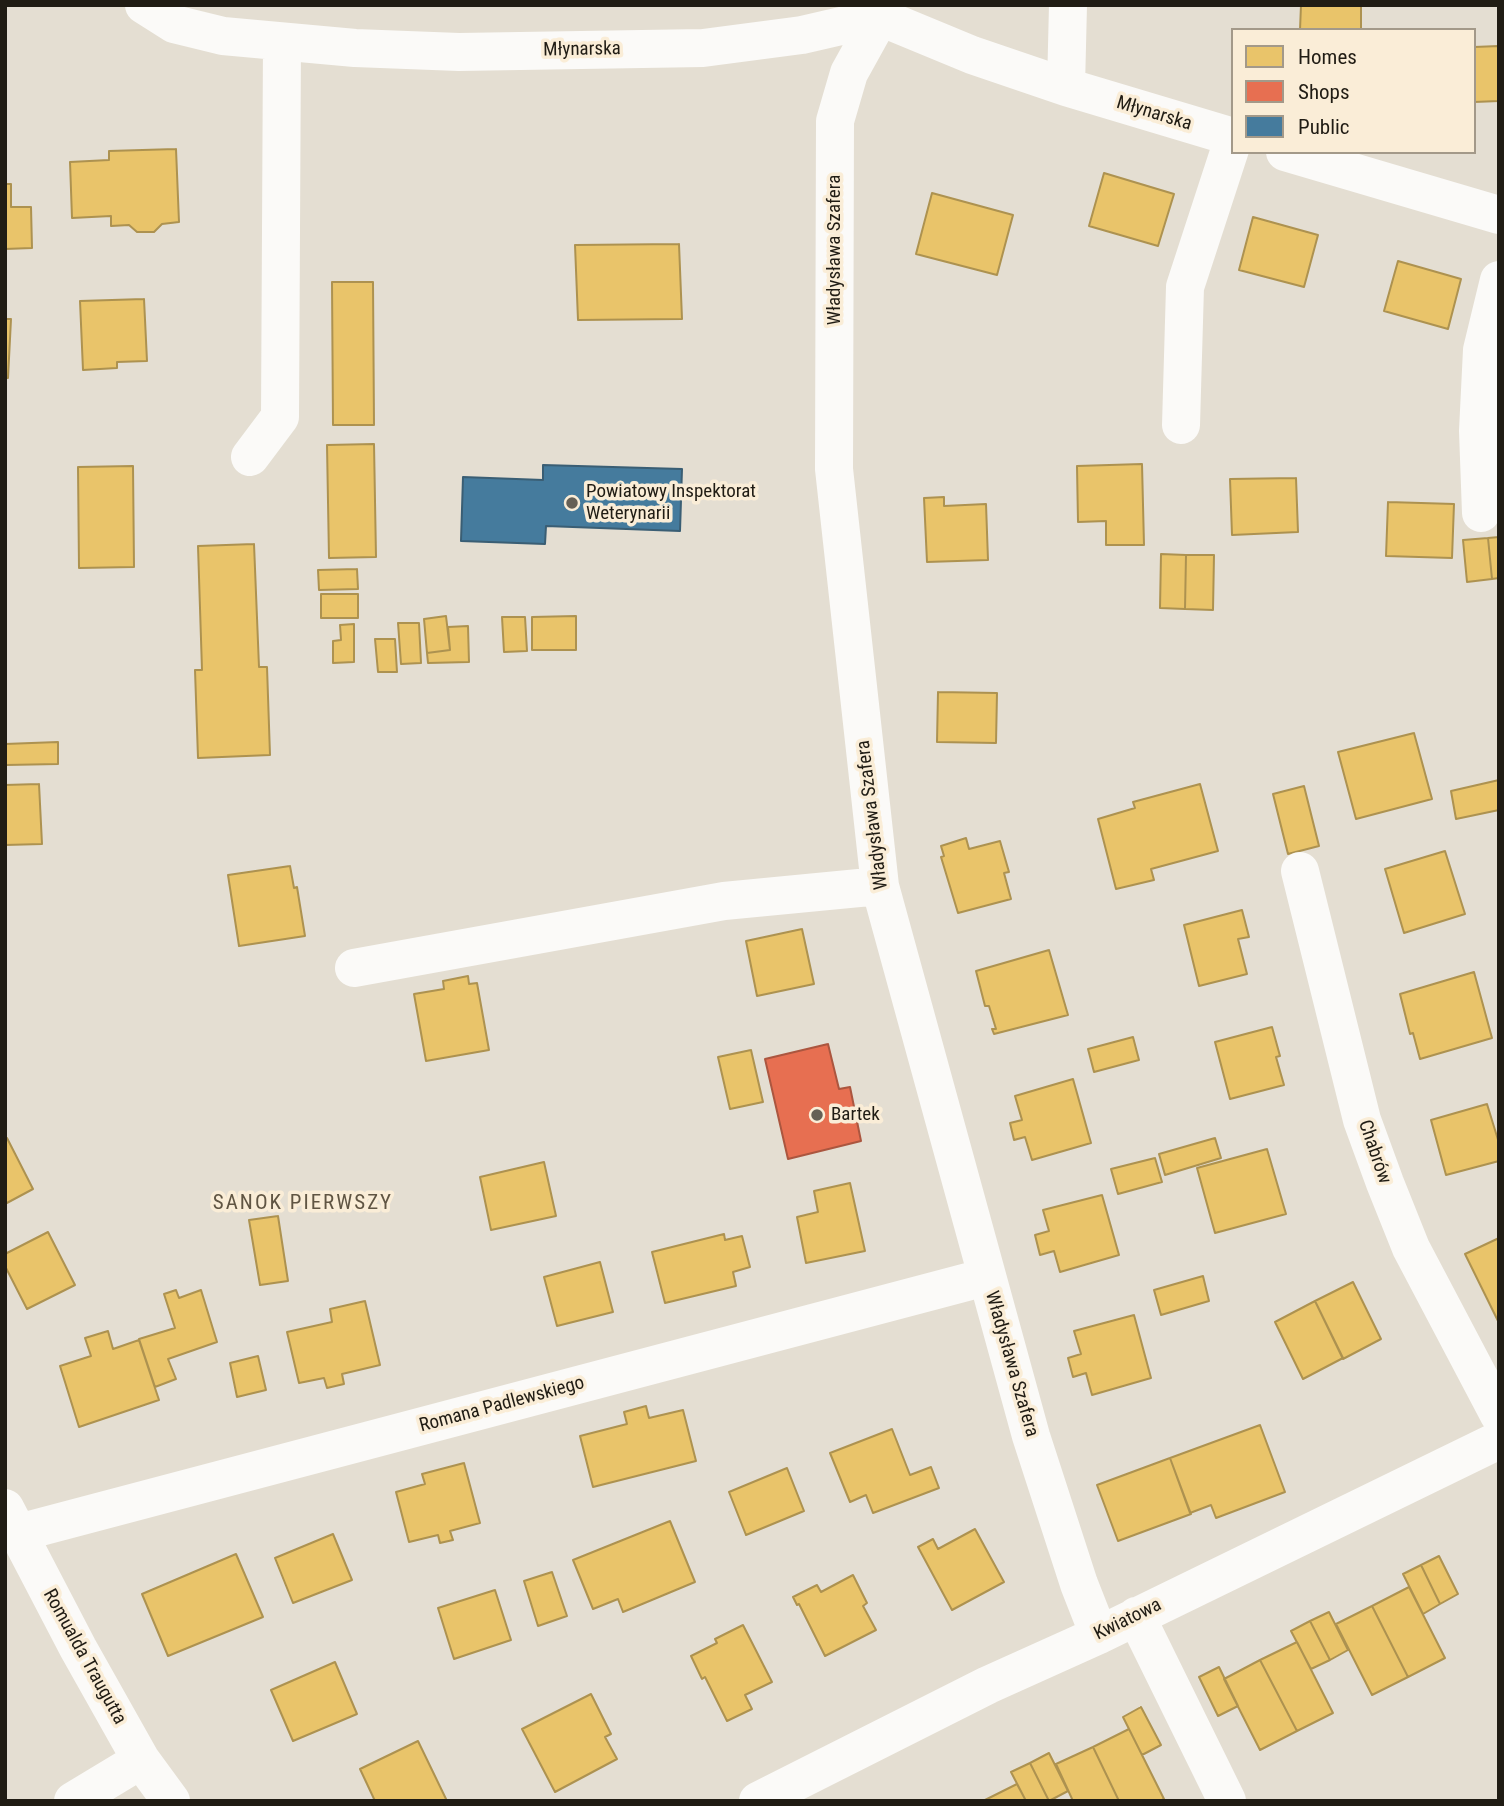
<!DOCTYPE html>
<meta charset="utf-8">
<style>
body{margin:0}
#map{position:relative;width:1504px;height:1806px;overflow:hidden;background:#e4ded2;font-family:"Roboto Condensed",sans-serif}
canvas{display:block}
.frame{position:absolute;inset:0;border:7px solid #201c14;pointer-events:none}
.legend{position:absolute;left:1231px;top:28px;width:245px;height:126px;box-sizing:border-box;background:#faedd7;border:2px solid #a39989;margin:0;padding:9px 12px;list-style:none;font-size:21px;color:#201c14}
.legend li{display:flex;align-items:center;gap:14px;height:35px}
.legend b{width:35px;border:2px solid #a39989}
</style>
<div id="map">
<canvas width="1504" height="1806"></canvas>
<div class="frame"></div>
<ul class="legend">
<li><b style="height:19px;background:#e9c46a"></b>Homes</li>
<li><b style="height:19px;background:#e76f51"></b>Shops</li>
<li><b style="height:19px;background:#457b9d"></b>Public</li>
</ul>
</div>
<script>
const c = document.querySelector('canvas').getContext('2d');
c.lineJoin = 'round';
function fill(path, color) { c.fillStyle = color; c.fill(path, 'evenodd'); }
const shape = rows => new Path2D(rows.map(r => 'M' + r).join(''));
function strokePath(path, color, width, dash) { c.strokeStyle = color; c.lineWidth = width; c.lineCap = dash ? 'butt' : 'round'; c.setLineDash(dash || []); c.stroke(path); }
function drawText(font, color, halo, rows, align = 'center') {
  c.font = font + ' "Roboto Condensed",sans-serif'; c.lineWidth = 7; c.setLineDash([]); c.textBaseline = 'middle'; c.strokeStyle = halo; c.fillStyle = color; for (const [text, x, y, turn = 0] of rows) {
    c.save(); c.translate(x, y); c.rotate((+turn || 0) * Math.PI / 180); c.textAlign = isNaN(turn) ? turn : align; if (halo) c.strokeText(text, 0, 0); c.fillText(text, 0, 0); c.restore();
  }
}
const homes = shape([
 [1301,5,1361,5,1361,30,1300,30,1301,5],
 [1499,46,1499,101,1474,102,1474,47,1499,46],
 [176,149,179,222,162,224,154,232,137,232,129,225,111,226,111,216,72,218,70,162,109,160,109,151,176,149],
 [1104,173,1174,194,1158,246,1089,226,1104,173],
 [5,184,11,184,11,207,31,207,32,248,5,249,5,184],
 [932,193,1013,215,997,275,916,254,932,193],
 [1253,217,1318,235,1304,287,1239,270,1253,217],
 [679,244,682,319,578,320,575,245,679,244],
 [1398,261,1461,279,1448,329,1384,311,1398,261],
 [332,282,373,282,374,425,333,425,332,282],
 [144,299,147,361,117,362,117,368,83,370,80,301,144,299],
 [5,319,11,319,8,378,5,378,5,319],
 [374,444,376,557,329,558,327,445,374,444],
 [1142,464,1144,545,1106,545,1106,521,1078,522,1077,466,1142,464],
 [133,466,134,567,79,568,78,467,133,466],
 [1296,478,1298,532,1232,535,1230,479,1296,478],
 [944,497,944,506,986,504,988,560,927,562,924,498,944,497],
 [1388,502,1454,504,1452,558,1386,556,1388,502],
 [1499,537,1499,578,1492,579,1488,538,1499,537],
 [1488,538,1492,579,1467,582,1463,540,1488,538],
 [254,544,259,667,267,667,270,755,198,758,195,670,202,670,198,546,254,544],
 [1161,554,1186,555,1185,609,1160,608,1161,554],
 [1186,555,1214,555,1213,610,1185,609,1186,555],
 [357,569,358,589,319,590,318,570,357,569],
 [321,594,358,594,358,618,321,618,321,594],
 [446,616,450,650,427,653,424,619,446,616],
 [576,616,576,650,532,650,532,617,576,616],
 [502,617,525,617,527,651,504,652,502,617],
 [398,623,419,623,421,663,401,664,398,623],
 [354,624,354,662,333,663,333,641,341,640,340,625,354,624],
 [468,626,469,662,428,663,427,653,450,650,448,627,468,626],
 [375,639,395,639,397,672,378,672,375,639],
 [938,692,997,693,996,743,937,742,938,692],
 [1414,733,1432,799,1356,819,1338,752,1414,733],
 [58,742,58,764,6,765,5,744,58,742],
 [1499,780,1499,810,1456,819,1451,791,1499,780],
 [39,784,42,844,5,845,5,785,39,784],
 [1200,784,1218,851,1151,869,1154,880,1116,889,1098,819,1135,808,1133,802,1200,784],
 [1304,786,1319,846,1288,854,1273,794,1304,786],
 [966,838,969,849,1000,841,1009,872,1004,873,1011,899,958,913,941,857,944,856,941,846,966,838],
 [1445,851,1465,914,1404,933,1385,869,1445,851],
 [290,866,294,888,297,887,305,936,239,946,228,875,290,866],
 [1242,910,1249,937,1238,939,1247,974,1199,986,1184,925,1242,910],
 [802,929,814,984,757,996,746,941,802,929],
 [1049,950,1068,1015,994,1034,992,1029,996,1029,989,1006,985,1006,976,971,1049,950],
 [1474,972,1492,1038,1420,1059,1413,1033,1410,1034,1400,994,1474,972],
 [468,976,469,984,477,983,489,1050,426,1061,414,994,444,989,443,981,468,976],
 [1272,1027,1280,1056,1276,1057,1284,1085,1230,1099,1215,1042,1272,1027],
 [1133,1037,1139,1060,1094,1072,1088,1049,1133,1037],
 [751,1050,763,1102,730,1109,718,1057,751,1050],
 [1073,1079,1091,1143,1032,1160,1025,1137,1014,1140,1010,1123,1022,1120,1015,1096,1073,1079],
 [1487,1104,1499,1143,1499,1161,1446,1175,1431,1120,1487,1104],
 [7,1138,33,1189,5,1204,5,1139,7,1138],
 [1215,1138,1221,1158,1165,1175,1159,1154,1215,1138],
 [1267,1149,1286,1214,1215,1233,1197,1168,1267,1149],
 [1155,1158,1162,1182,1118,1194,1111,1169,1155,1158],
 [544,1162,556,1216,491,1230,480,1177,544,1162],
 [850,1183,865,1251,806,1263,797,1217,818,1212,814,1191,850,1183],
 [1102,1195,1119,1255,1060,1272,1054,1251,1040,1255,1035,1235,1049,1231,1043,1210,1102,1195],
 [278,1216,288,1281,260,1285,249,1220,278,1216],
 [48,1232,75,1285,27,1309,5,1266,5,1254,48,1232],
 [724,1234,725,1240,742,1236,750,1267,733,1272,736,1286,665,1303,652,1252,724,1234],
 [1499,1238,1499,1323,1465,1254,1499,1238],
 [600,1262,613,1312,557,1326,544,1277,600,1262],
 [1203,1276,1209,1301,1161,1315,1154,1290,1203,1276],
 [1353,1282,1381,1339,1343,1359,1315,1301,1353,1282],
 [176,1290,179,1298,201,1290,217,1342,168,1359,176,1379,155,1387,139,1339,175,1328,164,1294,176,1290],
 [365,1301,380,1365,342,1374,344,1384,327,1388,324,1378,299,1383,287,1332,332,1322,330,1309,365,1301],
 [1315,1301,1343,1358,1303,1379,1275,1322,1315,1301],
 [1134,1315,1151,1378,1092,1395,1086,1373,1073,1377,1068,1358,1081,1354,1074,1331,1134,1315],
 [108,1331,113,1349,139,1340,159,1400,79,1427,60,1366,91,1356,85,1338,108,1331],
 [258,1356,266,1390,237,1397,230,1363,258,1356],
 [646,1406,649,1418,683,1410,696,1461,593,1487,580,1436,627,1424,624,1412,646,1406],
 [1260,1425,1285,1492,1216,1518,1211,1505,1190,1513,1170,1458,1260,1425],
 [892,1429,910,1475,931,1467,939,1488,873,1513,866,1495,850,1502,830,1453,892,1429],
 [1170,1458,1191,1514,1118,1541,1097,1485,1170,1458],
 [464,1463,480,1523,450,1531,453,1540,440,1543,438,1535,409,1542,396,1492,425,1484,422,1474,464,1463],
 [787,1468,804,1511,746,1535,729,1492,787,1468],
 [670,1521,695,1582,623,1612,618,1599,593,1609,573,1560,670,1521],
 [975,1529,1004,1582,952,1610,918,1547,933,1539,938,1549,975,1529],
 [333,1534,352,1580,293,1603,275,1558,333,1534],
 [236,1554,263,1617,168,1656,142,1594,236,1554],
 [1439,1556,1458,1594,1440,1604,1421,1565,1439,1556],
 [1421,1565,1440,1604,1423,1614,1403,1574,1421,1565],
 [552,1572,567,1616,538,1626,524,1581,552,1572],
 [853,1575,867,1603,863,1606,876,1630,825,1656,799,1604,797,1605,793,1597,817,1585,821,1592,853,1575],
 [1409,1587,1445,1658,1408,1677,1372,1606,1409,1587],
 [495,1590,511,1640,454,1659,438,1608,495,1590],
 [1372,1606,1408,1677,1372,1695,1336,1624,1372,1606],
 [1329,1612,1348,1650,1330,1660,1310,1621,1329,1612],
 [1310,1621,1330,1660,1311,1669,1291,1631,1310,1621],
 [743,1625,772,1682,745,1695,752,1709,727,1721,705,1677,702,1679,691,1656,717,1643,715,1639,743,1625],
 [1297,1642,1333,1713,1297,1731,1260,1660,1297,1642],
 [1260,1660,1297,1731,1260,1750,1224,1679,1260,1660],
 [335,1662,357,1714,293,1741,271,1690,335,1662],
 [1219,1667,1238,1706,1218,1716,1199,1677,1219,1667],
 [591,1694,611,1734,605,1737,617,1759,555,1792,522,1729,591,1694],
 [1141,1707,1161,1745,1142,1755,1123,1717,1141,1707],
 [1129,1729,1164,1799,1160,1801,1119,1801,1093,1747,1129,1729],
 [418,1741,447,1801,375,1801,360,1769,418,1741],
 [1093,1747,1119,1801,1073,1801,1056,1764,1093,1747],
 [1049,1753,1068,1791,1049,1801,1030,1763,1049,1753],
 [1030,1763,1049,1801,1026,1801,1011,1772,1030,1763],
 [1017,1784,1026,1801,983,1801,1017,1784]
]);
const shops = shape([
 [828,1044,839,1089,850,1087,861,1141,788,1159,765,1059,828,1044]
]);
const public = shape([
 [543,465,682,469,680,531,546,526,545,544,461,541,463,477,543,480,543,465]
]);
const minor = shape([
 [144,5,174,24,223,36,355,48,459,52,703,48,802,35,880,17,972,55,1066,87,1233,137],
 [880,17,849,73,835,121,834,469,880,886,1031,1436,1079,1584,1099,1635],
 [1066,87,1068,5],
 [1285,152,1499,215],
 [1181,425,1185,287,1233,140],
 [250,457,280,417,282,43],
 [1481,513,1478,431,1482,350,1499,280],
 [1300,871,1362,1120,1385,1183,1411,1248,1499,1415],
 [354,968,724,901,880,886],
 [5,1508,78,1648,141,1760,171,1801],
 [18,1533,986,1277],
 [1136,1616,1227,1801],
 [73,1801,141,1760],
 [758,1801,988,1685,1099,1635,1499,1440]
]);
const markers = [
 [572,503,7,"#656056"],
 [817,1115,7,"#656056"]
];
const streetNames = [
 ["Młynarska",582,50,-1],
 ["Młynarska",1154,114,17],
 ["Władysława Szafera",835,250,-90],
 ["Władysława Szafera",873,815,-97],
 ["Chabrów",1374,1152,71],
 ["Władysława Szafera",1011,1364,74],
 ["Romana Padlewskiego",502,1405,-15],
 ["Kwiatowa",1128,1620,-26],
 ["Romualda Traugutta",84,1657,61]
];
const poiNames = [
 ["Powiatowy Inspektorat",586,492],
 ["Weterynarii",586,514],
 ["Bartek",831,1115]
];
const neighbourhoodNames = [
 ["SANOK PIERWSZY",303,1204]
];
fill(homes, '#e9c46a');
strokePath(homes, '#ad9250', 2);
fill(shops, '#e76f51');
strokePath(shops, '#ab563f', 2);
fill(public, '#457b9d');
strokePath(public, '#3a5e74', 2);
strokePath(minor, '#fbfaf8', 38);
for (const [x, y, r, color] of markers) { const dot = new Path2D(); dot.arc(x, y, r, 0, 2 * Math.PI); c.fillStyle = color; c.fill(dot); strokePath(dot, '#faedd7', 2.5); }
drawText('19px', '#201c14', '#faedd7', streetNames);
drawText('19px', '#201c14', '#faedd7', poiNames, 'left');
c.letterSpacing = '2px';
drawText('21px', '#605543', '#faedd7', neighbourhoodNames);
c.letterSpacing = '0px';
</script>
